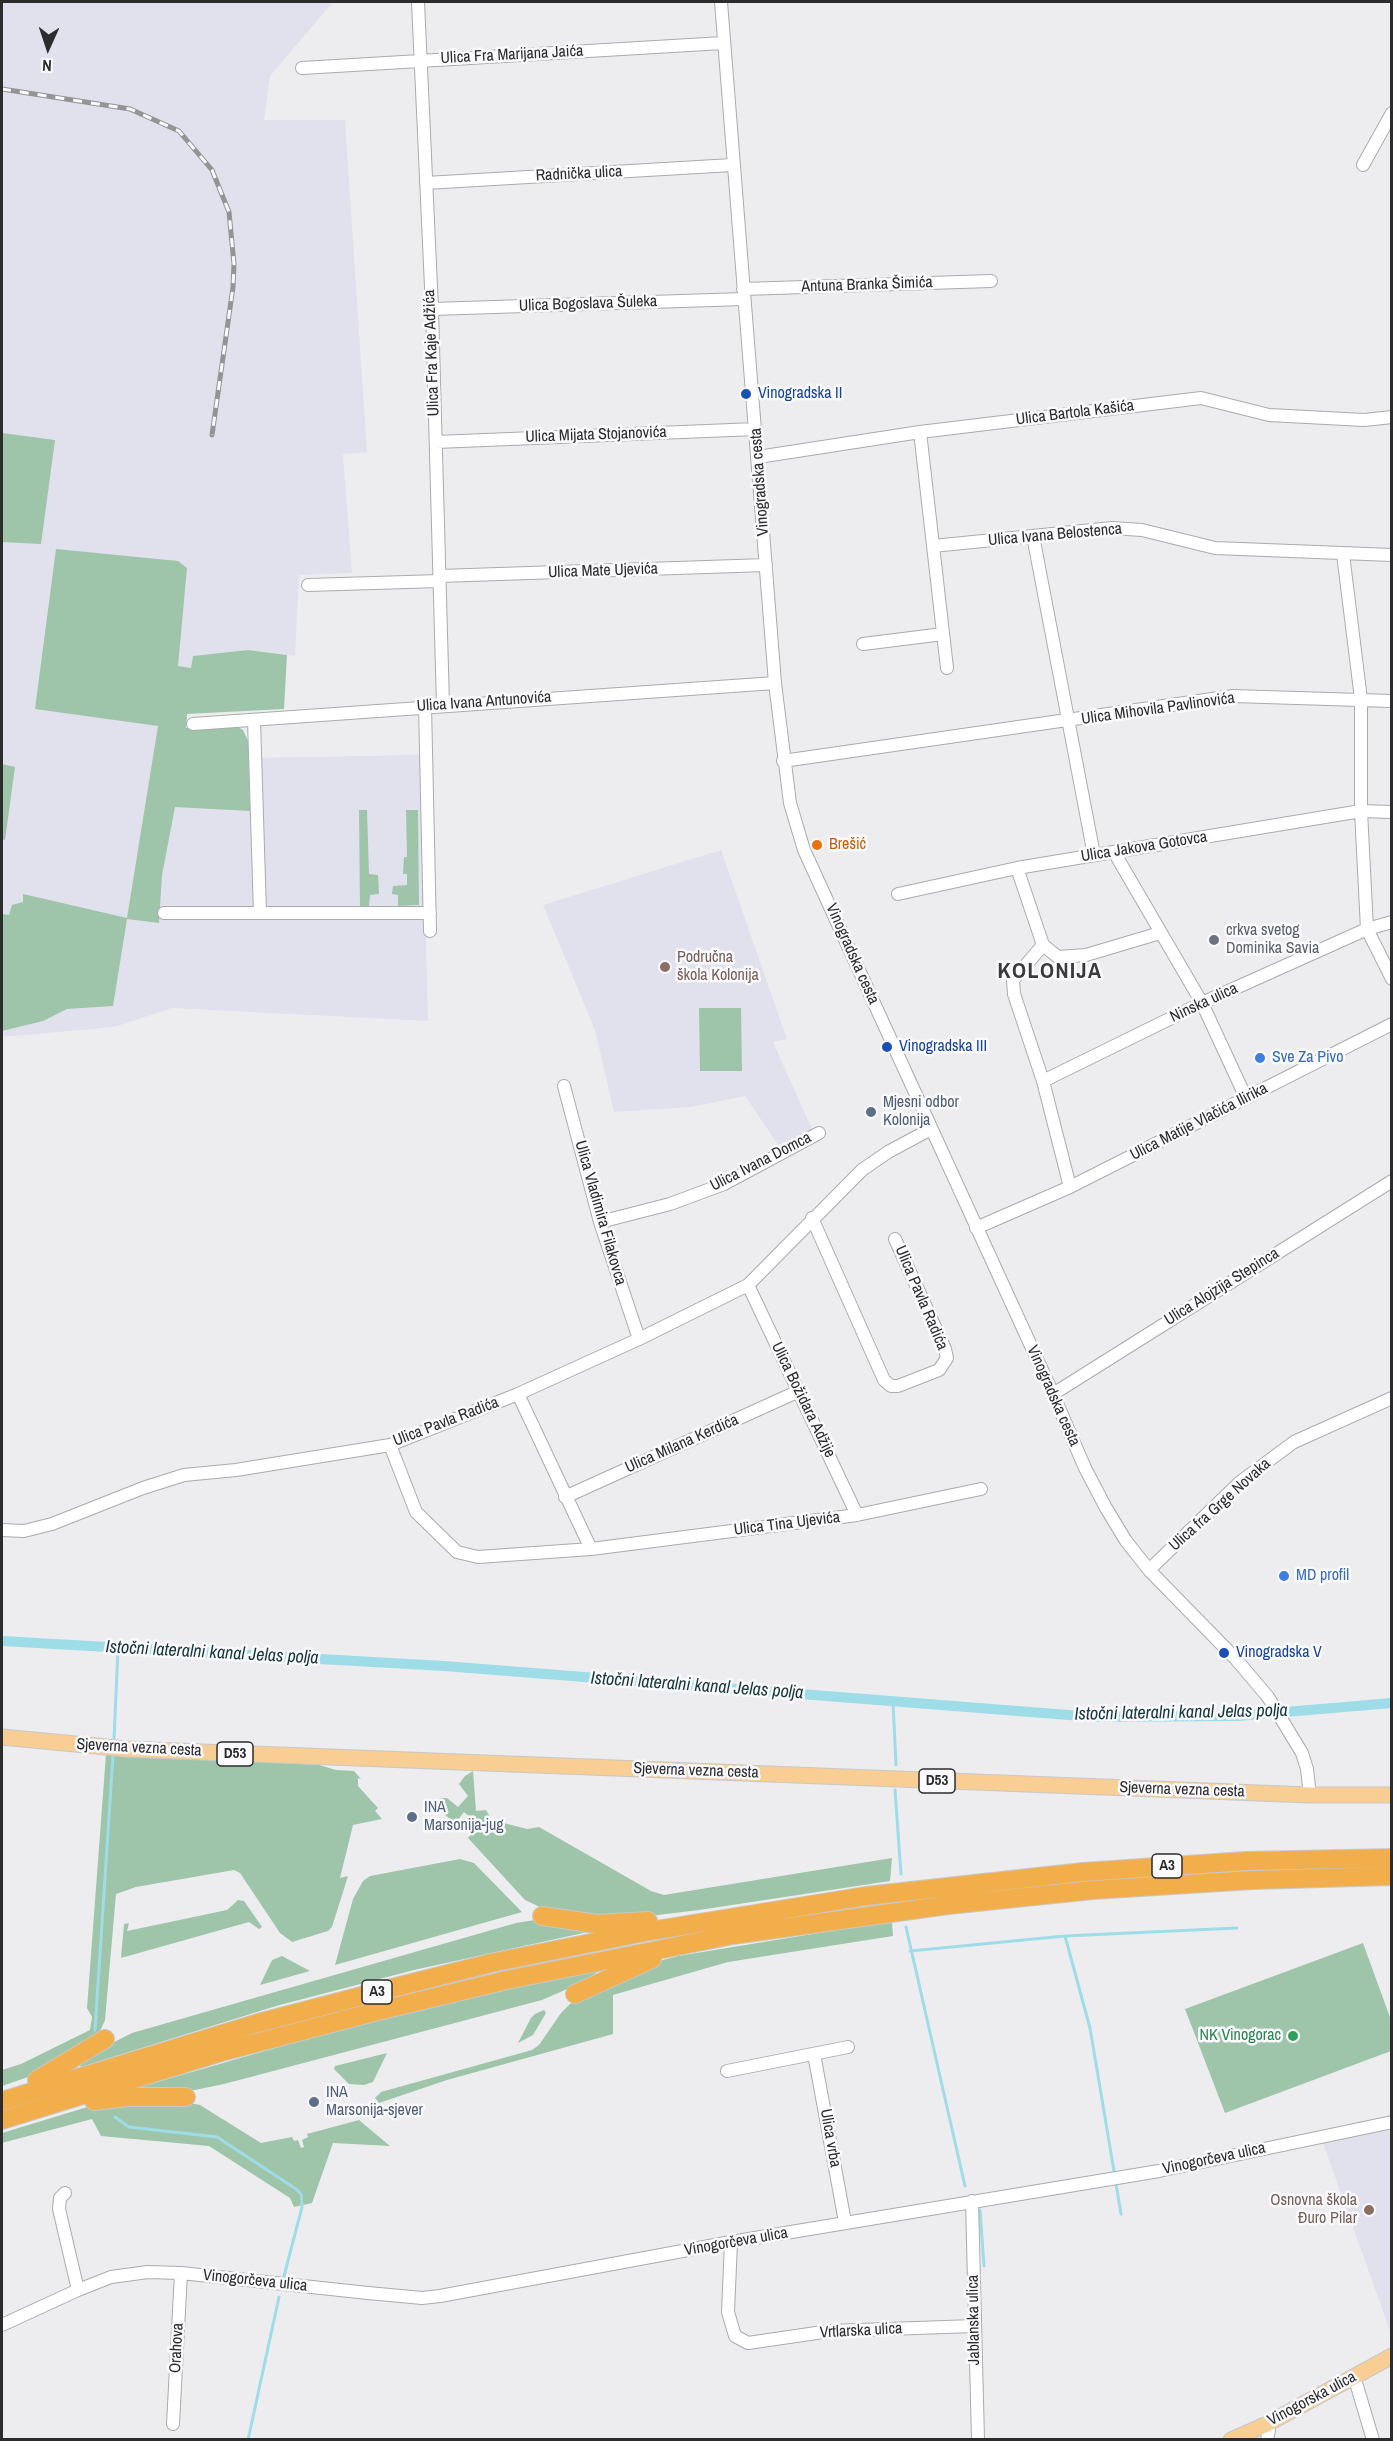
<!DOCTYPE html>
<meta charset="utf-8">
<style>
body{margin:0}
#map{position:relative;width:1393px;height:2441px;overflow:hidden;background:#ededf0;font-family:"Archivo Narrow",sans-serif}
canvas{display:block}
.frame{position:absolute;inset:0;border:3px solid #2c2c2d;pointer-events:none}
.north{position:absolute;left:18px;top:18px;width:60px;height:60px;-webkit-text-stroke:4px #fafafe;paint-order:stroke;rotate:183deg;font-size:16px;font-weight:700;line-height:24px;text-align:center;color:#2c2c2d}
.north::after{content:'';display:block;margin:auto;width:21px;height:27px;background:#2c2c2d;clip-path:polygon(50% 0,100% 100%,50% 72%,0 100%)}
</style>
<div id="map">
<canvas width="1393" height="2441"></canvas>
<div class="frame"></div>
<div class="north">N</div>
</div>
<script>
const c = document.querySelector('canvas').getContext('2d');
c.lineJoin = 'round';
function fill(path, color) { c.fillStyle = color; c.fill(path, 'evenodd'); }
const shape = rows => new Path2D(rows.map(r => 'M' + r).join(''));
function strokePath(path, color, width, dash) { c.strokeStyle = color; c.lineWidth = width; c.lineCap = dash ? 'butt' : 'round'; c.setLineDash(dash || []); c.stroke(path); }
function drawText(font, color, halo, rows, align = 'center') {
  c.font = font + ' "Archivo Narrow",sans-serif'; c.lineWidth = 5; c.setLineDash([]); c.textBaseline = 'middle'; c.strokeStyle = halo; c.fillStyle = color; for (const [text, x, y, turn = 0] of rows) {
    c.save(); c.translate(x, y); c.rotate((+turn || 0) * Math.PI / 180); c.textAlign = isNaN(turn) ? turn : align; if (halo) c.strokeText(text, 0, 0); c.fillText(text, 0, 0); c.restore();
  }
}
const built = shape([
 [2,2,333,2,270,76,264,120,345,120,367,452,343,454,352,573,299,575,295,656,248,650,193,656,186,728,186,759,421,755,428,1021,172,1008,114,1027,2,1037],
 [721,850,787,1039,773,1042,812,1129,779,1146,745,1096,691,1107,614,1112,595,1030,543,905],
 [1391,2128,1391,2334,1323,2143]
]);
const green = shape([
 [2,433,55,440,41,544,2,542],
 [56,549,178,561,187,568,178,666,191,668,193,656,248,650,287,655,284,709,187,714,186,728,238,727,243,730,248,741,250,811,175,807,162,875,159,923,127,919,113,1006,67,1009,43,1021,2,1031,2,914,9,915,12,905,23,902,23,894,127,918,158,726,35,709],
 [2,764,15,767,5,840,2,839],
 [359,810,367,810,369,874,378,875,379,894,370,895,369,906,360,906],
 [406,810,418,810,419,905,398,906,398,895,392,894,393,886,407,885,407,874,403,874,404,857,407,857],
 [699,1008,741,1008,742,1071,700,1071],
 [106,1754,319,1765,336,1770,354,1771,361,1779,358,1778,358,1786,378,1808,375,1811,382,1819,353,1825,340,1878,348,1876,332,1927,328,1931,292,1942,280,1933,240,1873,234,1870,136,1887,116,1894,105,2020,101,2029,93,2040,31,2076,2,2086,2,2070,21,2064,90,2030,92,2017,87,2008],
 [473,1771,476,1811,486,1810,492,1820,527,1829,539,1827,651,1891,664,1895,892,1858,890,1881,699,1910,633,1918,597,1918,544,1909,525,1900,468,1838,479,1825,464,1812,455,1824,441,1811,438,1814,432,1810,440,1798,447,1798,458,1807,468,1796,459,1784,465,1776],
 [460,1859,474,1863,522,1912,335,1965,353,1899,363,1881,370,1876],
 [238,1900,244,1901,262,1927,259,1929,249,1922,121,1958,124,1924,129,1923,127,1931,227,1910],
 [535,1920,597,1930,414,1970,276,2006,81,2067,77,2061,132,2033,516,1923],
 [892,1921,893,1936,728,1962,613,1995,613,2034,447,2080,379,2103,375,2098,381,2092,532,2050,539,2045,561,2013,572,2002,591,1989,644,1965,678,1956],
 [1363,1943,1391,2020,1391,2051,1225,2113,1185,2009],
 [282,1956,310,1971,260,1985,272,1960],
 [602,1969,583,1982,542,2000,224,2084,195,2090,136,2088,369,2021,500,1990],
 [544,2010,546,2013,533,2035,518,2043,531,2018,535,2014],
 [387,2053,373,2082,364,2085,349,2084,334,2069,335,2066],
 [190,2103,200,2105,261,2143,292,2137,294,2141,298,2140,301,2148,304,2147,302,2140,308,2137,307,2134,359,2120,390,2146,333,2143,312,2203,294,2207,290,2198,209,2146,101,2136,92,2119,2,2143,2,2133,94,2105]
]);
const stream = shape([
 [893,1702,896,1765],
 [114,1739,118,1649],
 [895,1790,901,1874],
 [906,1927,965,2186],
 [1065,1936,1090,2028,1114,2171],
 [910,1951,1065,1936,1237,1928],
 [95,2030,113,1756],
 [115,2117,129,2127,217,2137,296,2189,301,2194,302,2207,283,2280],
 [1116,2184,1121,2214],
 [980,2210,984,2266],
 [248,2440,279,2297]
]);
const canal = shape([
 [2,1641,444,1666,1094,1717,1238,1716,1392,1703]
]);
const minor = shape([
 [418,2,432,309,443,705],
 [721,2,775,683,790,803,804,850,1053,1394,1085,1468,1106,1508,1126,1541,1149,1570,1235,1658,1268,1697,1302,1753,1307,1769,1310,1795],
 [302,68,723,43],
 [1363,165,1392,113],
 [426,183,732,165],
 [743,289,991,281],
 [432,309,744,299],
 [920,432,947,668],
 [436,442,756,429],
 [758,457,920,432,1201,398,1269,415,1364,420,1392,417],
 [1033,536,1094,855],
 [933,546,1112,528,1142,530,1215,548,1392,555],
 [1343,554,1361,699,1361,811,1367,929,1392,979],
 [440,576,766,565],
 [308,585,440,581],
 [863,644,943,634],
 [425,706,430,931],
 [254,721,260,913],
 [193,724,775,683],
 [783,761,1233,696,1392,701],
 [1114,852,1202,1003,1246,1098],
 [1017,868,1043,945,1058,957,1086,955,1160,933],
 [898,894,1017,868,1361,811,1392,812],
 [164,913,430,913],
 [1043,945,1013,980,1014,994,1043,1081,1070,1187],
 [1043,1081,1202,1003,1367,929,1392,922],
 [564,1086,600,1222,639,1339],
 [812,1218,884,1380,891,1386,898,1386,939,1370,947,1358,945,1349,895,1239],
 [600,1222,670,1204,724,1184,819,1133],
 [976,1228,1070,1187,1392,1024],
 [748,1285,857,1515],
 [518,1394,591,1549],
 [1053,1394,1392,1181],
 [390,1445,416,1512,457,1552,478,1557,591,1549,857,1515,981,1489],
 [565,1497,799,1391],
 [2,1530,24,1531,52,1524,143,1488,184,1475,236,1470,390,1445,518,1394,639,1339,748,1285,862,1170,888,1152,931,1129],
 [1149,1570,1240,1482,1294,1442,1392,1398],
 [814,2054,845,2222],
 [727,2071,848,2047],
 [65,2193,60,2198,59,2209,78,2290],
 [972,2201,978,2440],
 [731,2242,728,2312,735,2336,748,2343,830,2331,974,2326],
 [2,2325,78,2290,111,2277,148,2272,181,2273,368,2293,422,2298,440,2296,731,2242,1159,2171,1392,2122],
 [1352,2377,1357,2386,1373,2440],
 [173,2424,181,2273],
 [1267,2424,1269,2430,1267,2440]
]);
const major = shape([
 [2,1737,127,1749,202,1752,1310,1795,1392,1795],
 [1231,2440,1267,2424,1392,2356]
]);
const highway = shape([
 [542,1916,597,1924,648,1921],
 [575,1994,652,1959],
 [37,2080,105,2039],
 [2,2101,258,2023,396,1987,491,1963,650,1931,866,1896,1083,1872,1246,1861,1392,1858],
 [94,2101,127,2097,186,2097],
 [2,2120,225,2051,378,2011,507,1980,733,1935,948,1905,1093,1890,1253,1880,1392,1876]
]);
const rail = shape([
 [2,89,130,109,179,131,212,170,229,212,234,264,233,287,212,435]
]);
const markers = [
 [746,394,6,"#1a4fb4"],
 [817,845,6,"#e8710a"],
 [1214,940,6,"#6b7280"],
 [665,967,6,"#8d6e63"],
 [887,1047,6,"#1a4fb4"],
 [1260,1058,6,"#3f7fe0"],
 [871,1112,6,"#5c6f8a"],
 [1284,1576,6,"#3f7fe0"],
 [1224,1653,6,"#1a4fb4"],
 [412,1817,6,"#5c6f8a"],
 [1293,2036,6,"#2e9e5b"],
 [314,2102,6,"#5c6f8a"],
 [1369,2210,6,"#8d6e63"]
];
const shields = [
 [235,1754,36],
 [937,1781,36],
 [1167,1866,30],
 [377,1992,30]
];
const shieldNames = [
 ["D53",235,1754],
 ["D53",937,1781],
 ["A3",1167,1866],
 ["A3",377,1992]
];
const streetNames = [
 ["Ulica Fra Marijana Jaića",512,55,-3],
 ["Radnička ulica",579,174,-3],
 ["Antuna Branka Šimića",867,285,-2],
 ["Ulica Bogoslava Šuleka",588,304,-2],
 ["Ulica Fra Kaje Adžića",432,353,-92],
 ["Ulica Bartola Kašića",1075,413,-7],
 ["Ulica Mijata Stojanovića",596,435,-2],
 ["Vinogradska cesta",760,482,-94],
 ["Ulica Ivana Belostenca",1055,535,-5],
 ["Ulica Mate Ujevića",603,571,-2],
 ["Ulica Ivana Antunovića",484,702,-4],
 ["Ulica Mihovila Pavlinovića",1158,709,-8],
 ["Ulica Jakova Gotovca",1144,847,-9],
 ["Vinogradska cesta",852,954,66],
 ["Ninska ulica",1204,1003,-25],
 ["Ulica Matije Vlačića Ilirika",1199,1122,-27],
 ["Ulica Ivana Domca",761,1162,-27],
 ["Ulica Vladimira Filakovca",600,1213,74],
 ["Ulica Alojzija Stepinca",1222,1287,-32],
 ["Ulica Pavla Radića",921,1298,67],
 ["Vinogradska cesta",1053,1396,66],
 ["Ulica Božidara Adžije",803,1400,64],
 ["Ulica Pavla Radića",446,1422,-21],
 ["Ulica Milana Kerdića",682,1444,-24],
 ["Ulica fra Grge Novaka",1220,1505,-42],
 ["Ulica Tina Ujevića",787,1524,-7],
 ["Sjeverna vezna cesta",139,1748,3],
 ["Sjeverna vezna cesta",696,1771,2],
 ["Sjeverna vezna cesta",1182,1790,2],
 ["Ulica vrba",830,2138,80],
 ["Vinogorčeva ulica",1214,2159,-12],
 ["Vinogorčeva ulica",736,2242,-10],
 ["Vinogorčeva ulica",255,2281,6],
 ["Jablanska ulica",974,2320,-91],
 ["Vrtlarska ulica",861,2331,-3],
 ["Orahova",177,2348,-87],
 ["Vinogorska ulica",1312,2399,-28]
];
const transitNames = [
 ["Vinogradska II",758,394],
 ["Vinogradska III",899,1047],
 ["Vinogradska V",1236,1653]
];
const foodNames = [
 ["Brešić",829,845]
];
const worshipNames = [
 ["crkva svetog",1226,931],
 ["Dominika Savia",1226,949]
];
const educationNames = [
 ["Područna",677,958],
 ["škola Kolonija",677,976],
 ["Osnovna škola",1357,2201,"right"],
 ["Đuro Pilar",1357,2219,"right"]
];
const shopNames = [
 ["Sve Za Pivo",1272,1058],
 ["MD profil",1296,1576]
];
const serviceNames = [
 ["Mjesni odbor",883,1103],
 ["Kolonija",883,1121],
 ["INA",424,1808],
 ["Marsonija-jug",424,1826],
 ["INA",326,2093],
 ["Marsonija-sjever",326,2111]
];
const leisureNames = [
 ["NK Vinogorac",1281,2036]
];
const waterNames = [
 ["Istočni lateralni kanal Jelas polja",212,1653,3],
 ["Istočni lateralni kanal Jelas polja",697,1686,4],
 ["Istočni lateralni kanal Jelas polja",1181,1713,-1]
];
const districtNames = [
 ["KOLONIJA",1050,972]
];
fill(built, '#e0e1ec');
fill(green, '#9ec5a9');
strokePath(stream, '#9edce8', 3);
strokePath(canal, '#9edce8', 10);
strokePath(minor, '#aaabae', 14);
strokePath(major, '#c8c8c8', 17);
strokePath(highway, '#c8c8c8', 20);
strokePath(minor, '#fff', 12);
strokePath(major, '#f8ce94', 15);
strokePath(highway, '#f3ae4c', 18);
strokePath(rail, '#949496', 5);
strokePath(rail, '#fafafe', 3, [9]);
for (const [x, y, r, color] of markers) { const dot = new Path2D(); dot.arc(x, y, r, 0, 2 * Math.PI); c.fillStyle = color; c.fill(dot); strokePath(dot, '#fafafe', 2); }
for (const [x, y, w] of shields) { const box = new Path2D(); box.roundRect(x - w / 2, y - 12, w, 24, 4.5); c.fillStyle = '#fafafe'; c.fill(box); strokePath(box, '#2c2c2d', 1.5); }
drawText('bold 15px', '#2c2c2d', null, shieldNames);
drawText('16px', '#2c2c2d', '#fafafe', streetNames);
drawText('16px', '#164399', '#fafafe', transitNames, 'left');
drawText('16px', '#c56008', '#fafafe', foodNames, 'left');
drawText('16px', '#5b616d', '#fafafe', worshipNames, 'left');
drawText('16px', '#785e54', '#fafafe', educationNames, 'left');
drawText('16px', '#366cbe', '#fafafe', shopNames, 'left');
drawText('16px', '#4e5e75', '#fafafe', serviceNames, 'left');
drawText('16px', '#27864d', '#fafafe', leisureNames, 'right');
drawText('italic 18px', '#16363b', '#fafafe', waterNames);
c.letterSpacing = '1.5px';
drawText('bold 22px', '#3a3a3d', '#fafafe', districtNames);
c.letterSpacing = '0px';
</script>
